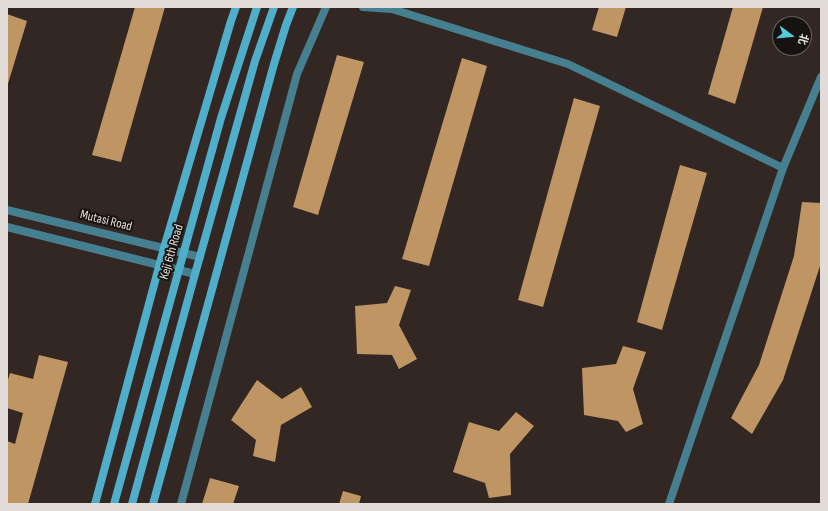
<!DOCTYPE html>
<meta charset="utf-8">
<style>
body{margin:0}
#map{position:relative;width:828px;height:511px;overflow:hidden;background:#322722;font-family:"Sofia Sans Condensed","Noto Sans SC",sans-serif}
canvas{display:block}
.frame{position:absolute;inset:0;border:8px solid #e2dbd7;pointer-events:none}
.north{position:absolute;left:772px;top:16px;width:40px;height:40px;box-sizing:border-box;background:#16120f;border:1px solid #68625f;border-radius:50%;rotate:106deg;font-size:11px;font-weight:700;line-height:16px;text-align:center;color:#e2dbd7}
.north::after{content:'';display:block;margin:auto;width:14px;height:18px;background:#52cbda;clip-path:polygon(50% 0,100% 100%,50% 72%,0 100%)}
</style>
<div id="map">
<canvas width="828" height="511"></canvas>
<div class="frame"></div>
<div class="north">北</div>
</div>
<script>
const c = document.querySelector('canvas').getContext('2d');
c.lineJoin = 'round';
function fill(path, color) { c.fillStyle = color; c.fill(path, 'evenodd'); }
const shape = rows => new Path2D(rows.map(r => 'M' + r).join(''));
function strokePath(path, color, width, dash) { c.strokeStyle = color; c.lineWidth = width; c.lineCap = dash ? 'butt' : 'round'; c.setLineDash(dash || []); c.stroke(path); }
function drawText(font, color, halo, rows, align = 'center') {
  c.font = font + ' "Sofia Sans Condensed",sans-serif'; c.lineWidth = 4; c.setLineDash([]); c.textBaseline = 'middle'; c.strokeStyle = halo; c.fillStyle = color; for (const [text, x, y, turn = 0] of rows) {
    c.save(); c.translate(x, y); c.rotate((+turn || 0) * Math.PI / 180); c.textAlign = isNaN(turn) ? turn : align; if (halo) c.strokeText(text, 0, 0); c.fillText(text, 0, 0); c.restore();
  }
}
const building = shape([
 [135,7,165,7,121,162,92,155],
 [599,7,626,7,617,37,592,30],
 [733,7,763,7,735,104,708,94],
 [7,14,27,21,7,87],
 [337,55,364,62,318,215,293,207],
 [462,58,487,66,429,266,402,259],
 [574,98,600,106,543,307,518,300],
 [680,165,707,173,662,330,637,322],
 [802,202,821,203,821,263,783,380,752,434,731,418,759,365,794,256],
 [395,286,411,290,399,325,417,359,399,369,392,355,357,354,355,306,387,303],
 [623,346,646,352,633,389,643,424,626,432,618,421,584,415,582,368,616,364],
 [39,355,68,362,28,504,7,504,7,441,15,444,23,413,7,408,7,383,10,373,33,379],
 [257,380,282,399,301,387,312,407,281,425,275,462,253,456,256,440,231,420],
 [516,412,534,426,510,454,511,495,489,498,485,483,453,472,469,422,499,431],
 [210,478,239,486,233,504,202,504],
 [343,491,361,496,359,504,339,504]
]);
const minor = shape([
 [363,7,392,9,568,64,783,168],
 [181,504,297,74,326,7],
 [669,504,783,168,821,77]
]);
const tertiary = shape([
 [7,210,200,257],
 [7,227,195,274]
]);
const secondary = shape([
 [95,504,164,248,231,21,236,7],
 [114,504,221,118,257,7],
 [132,504,195,274,255,61,274,7],
 [153,504,274,64,286,25,293,7]
]);
const streetNames = [
 ["Mutasi Road",106,221,14],
 ["Keji 6th Road",172,252,-74]
];
fill(building, '#bf9563');
strokePath(minor, '#467f90', 8);
strokePath(tertiary, '#467f90', 8);
strokePath(secondary, '#4fafca', 8);
drawText('13px', '#e2dbd7', '#16120f', streetNames);
</script>
